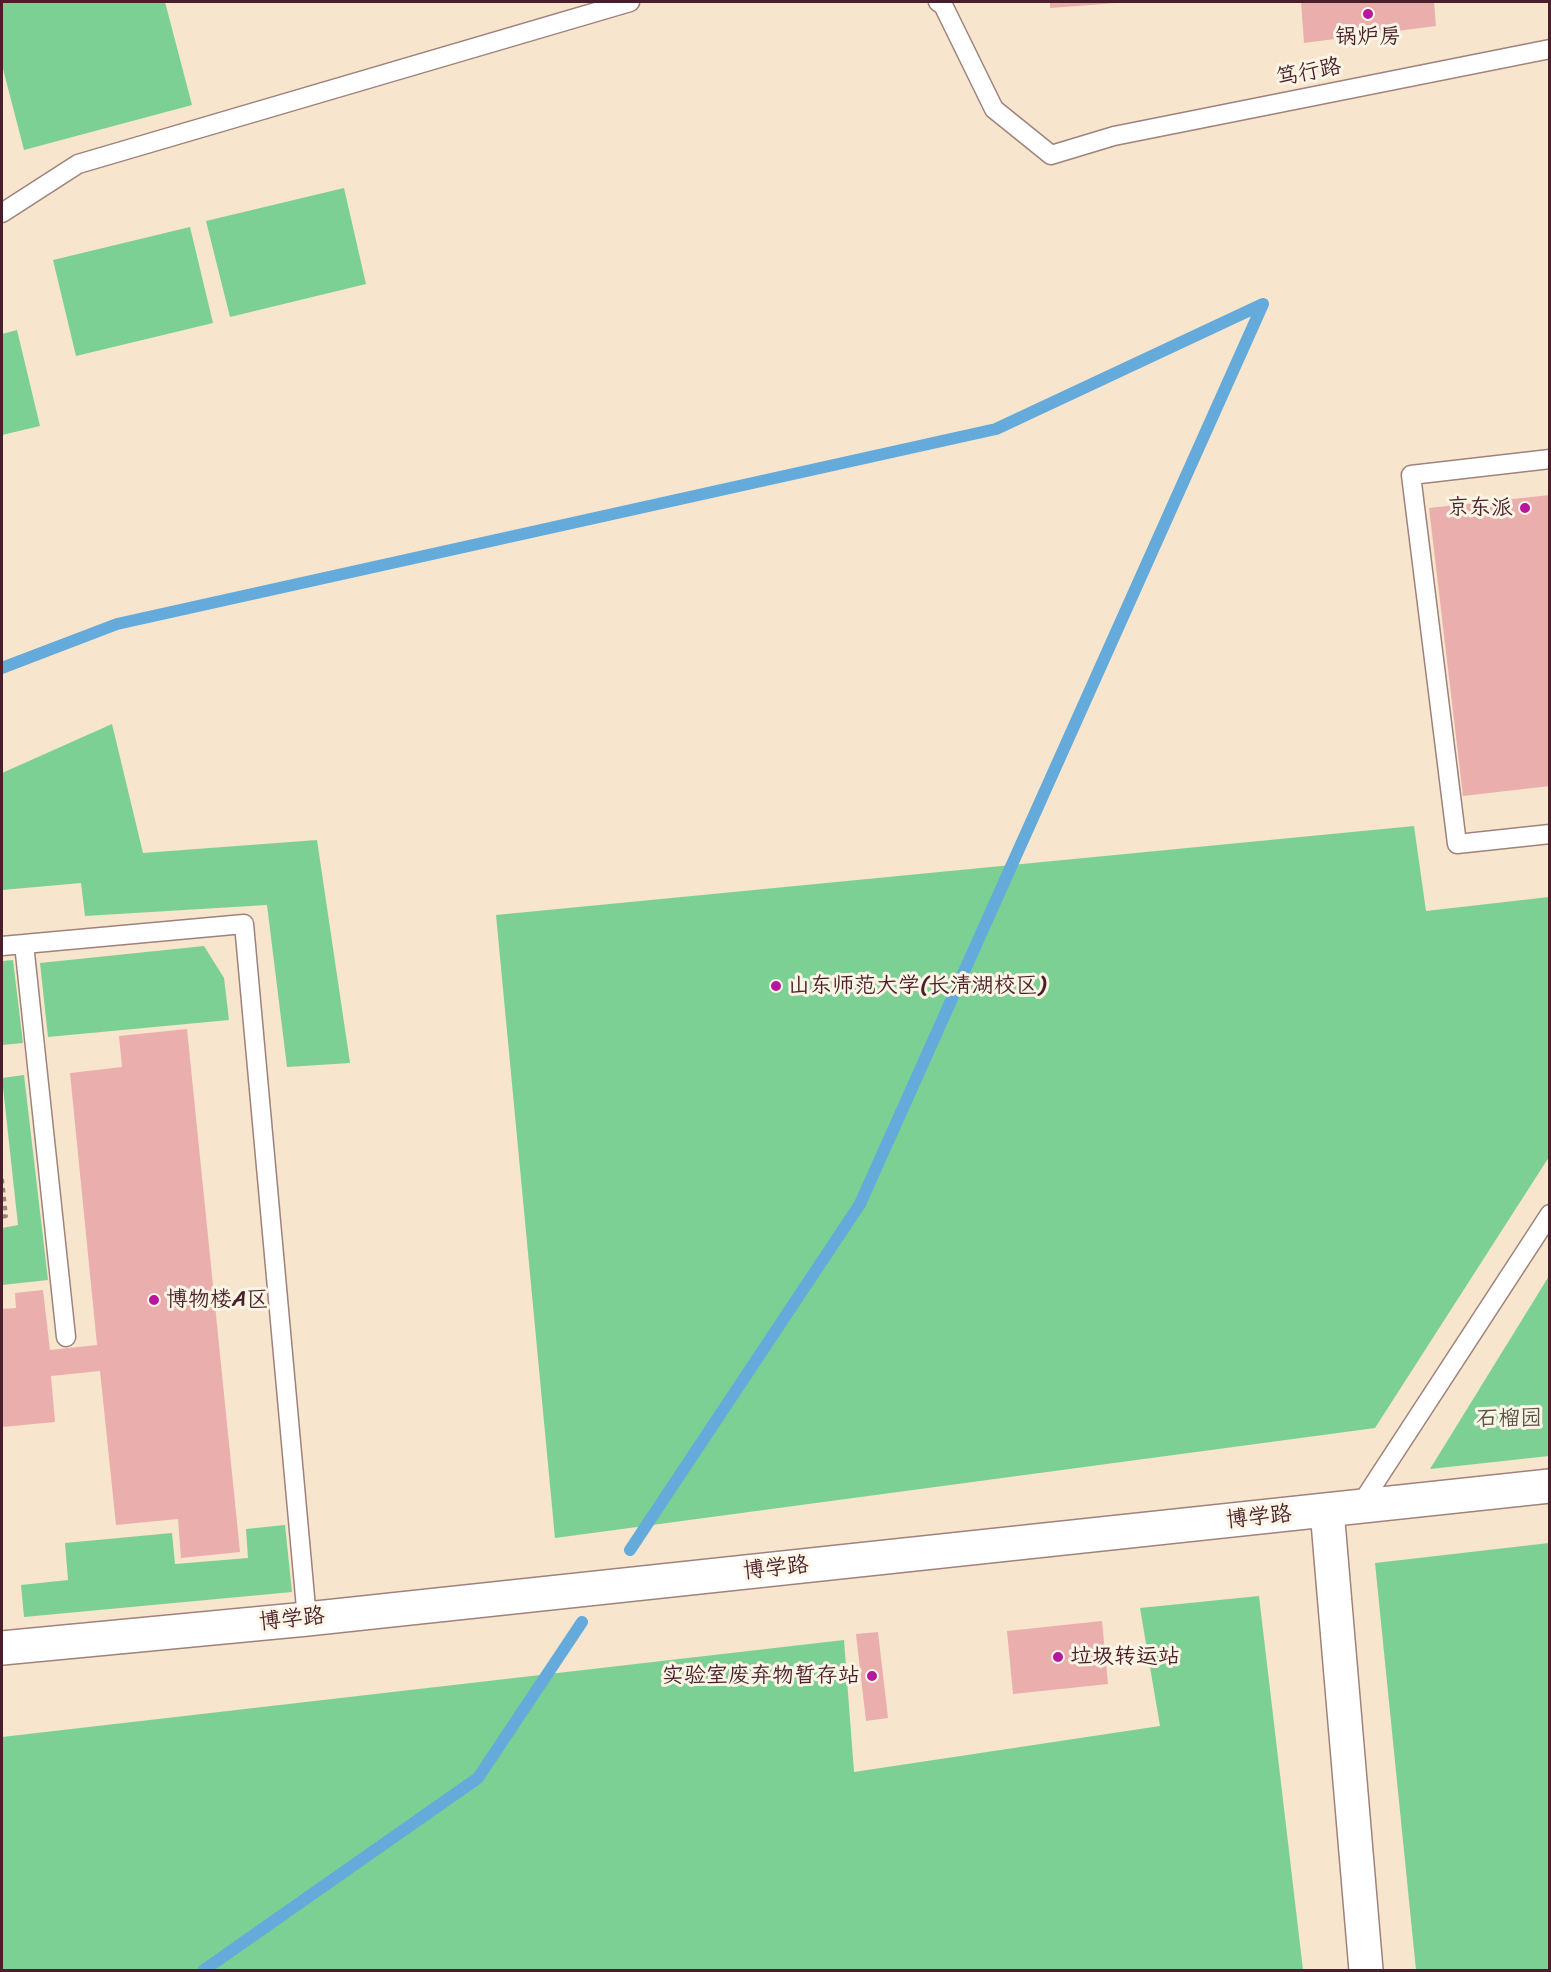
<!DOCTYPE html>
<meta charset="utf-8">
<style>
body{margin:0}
#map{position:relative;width:1551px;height:1972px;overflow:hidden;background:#f7e5cd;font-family:Sriracha,sans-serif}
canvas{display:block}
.frame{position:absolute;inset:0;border:3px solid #4a1f2b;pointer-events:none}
</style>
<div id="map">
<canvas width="1551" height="1972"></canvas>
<div class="frame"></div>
</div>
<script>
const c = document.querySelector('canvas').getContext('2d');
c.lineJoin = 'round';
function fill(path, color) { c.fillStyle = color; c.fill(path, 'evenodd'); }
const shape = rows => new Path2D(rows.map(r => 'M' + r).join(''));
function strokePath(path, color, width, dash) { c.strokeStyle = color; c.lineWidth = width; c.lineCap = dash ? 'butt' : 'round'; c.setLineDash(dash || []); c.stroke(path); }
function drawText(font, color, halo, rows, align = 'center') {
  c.font = font + ' Sriracha,"LXGW WenKai TC",sans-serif'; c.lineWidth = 6; c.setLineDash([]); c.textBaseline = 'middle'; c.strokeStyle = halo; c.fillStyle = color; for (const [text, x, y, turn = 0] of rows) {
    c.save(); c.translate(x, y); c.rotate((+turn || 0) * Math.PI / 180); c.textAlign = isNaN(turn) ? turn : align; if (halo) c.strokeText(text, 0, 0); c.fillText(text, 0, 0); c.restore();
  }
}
const green = shape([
 [2,2,165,2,192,105,24,150,2,65],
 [344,188,366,284,230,317,206,221],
 [190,227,213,323,76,356,53,260],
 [17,330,40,426,2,435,2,334],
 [112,724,143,853,317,840,350,1063,287,1067,267,905,85,916,81,883,2,890,2,773],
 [1414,826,1426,911,1549,897,1549,1157,1375,1428,555,1538,496,915],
 [204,946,224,978,229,1020,48,1037,40,963],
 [13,960,23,1043,2,1045,2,961],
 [24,1075,48,1280,2,1285,2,1228,18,1225,2,1078],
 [1549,1276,1549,1456,1430,1469],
 [285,1525,292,1592,24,1617,21,1585,68,1580,65,1543,172,1533,175,1564,248,1558,246,1529],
 [1549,1543,1549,1970,1416,1970,1375,1563],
 [1259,1596,1303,1970,2,1970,2,1737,844,1640,854,1772,1160,1726,1140,1608]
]);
const stream = shape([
 [2,668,117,624,996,429,1263,304],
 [630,1550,860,1204,1263,304],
 [204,1970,478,1778,582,1622]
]);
const building = shape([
 [1050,2,1116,2,1116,3,1050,8],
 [1301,2,1434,2,1436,26,1304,43],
 [1550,495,1550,786,1463,796,1429,508],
 [187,1029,240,1552,181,1558,178,1519,116,1525,100,1371,51,1376,55,1422,2,1427,2,1309,16,1308,15,1293,43,1290,50,1350,97,1345,70,1073,122,1067,119,1036],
 [1102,1621,1108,1684,1013,1694,1007,1631],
 [878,1632,888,1718,866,1721,856,1634]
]);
const path = shape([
 [2,1179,6,1216,2,1217]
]);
const service = shape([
 [938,2,943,5,994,109,1051,155,1114,136,1550,49],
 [2,213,78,164,630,2],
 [1550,459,1411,475,1457,844,1550,834],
 [24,944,66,1337],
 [2,946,244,924,307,1619],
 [1359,1507,1550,1214]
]);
const minor = shape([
 [1327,1510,1366,1970],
 [2,1648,307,1619,1550,1486]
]);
const markers = [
 [1368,14,6,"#b5179e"],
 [1525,508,6,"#b5179e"],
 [776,986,6,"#b5179e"],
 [154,1300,6,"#b5179e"],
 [1058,1657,6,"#b5179e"],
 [872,1676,6,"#b5179e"]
];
const poiNames = [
 ["锅炉房",1368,37,"center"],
 ["京东派",1513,508,"right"],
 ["山东师范大学(长清湖校区)",788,986],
 ["博物楼A区",166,1300],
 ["垃圾转运站",1070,1657],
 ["实验室废弃物暂存站",860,1676,"right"]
];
const streetNames = [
 ["笃行路",1309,73,-11],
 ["博学路",1259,1518,-6],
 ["博学路",776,1569,-6],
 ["博学路",292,1620,-6]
];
const parkNames = [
 ["石榴园",1509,1419]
];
fill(green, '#7dd093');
strokePath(stream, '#64aada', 12);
fill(building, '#eaafad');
strokePath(service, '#a0827c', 21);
strokePath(minor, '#a0827c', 36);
strokePath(path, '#a0827c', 4, [4.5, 4.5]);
strokePath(service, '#fff', 18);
strokePath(minor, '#fff', 33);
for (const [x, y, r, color] of markers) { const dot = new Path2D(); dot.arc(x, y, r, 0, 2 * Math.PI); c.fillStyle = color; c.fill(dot); strokePath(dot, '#fcf5e5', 2); }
drawText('22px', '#4a1f2b', '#fcf5e5', poiNames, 'left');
drawText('22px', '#4a1f2b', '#fcf5e5', streetNames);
drawText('22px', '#59544a', '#fcf5e5', parkNames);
</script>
